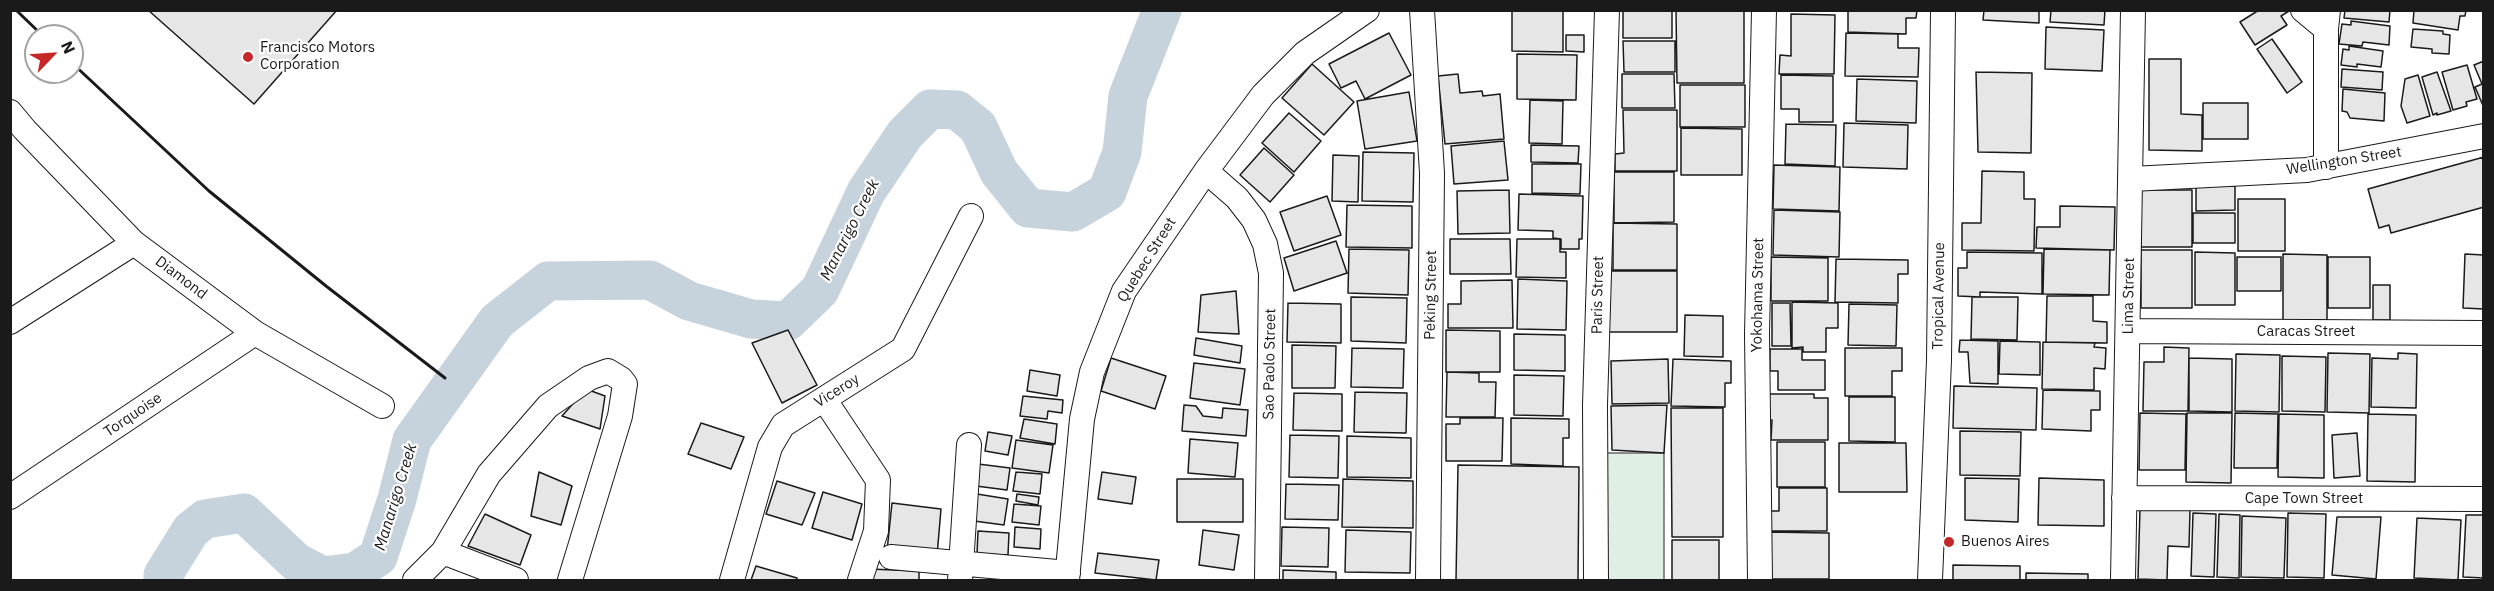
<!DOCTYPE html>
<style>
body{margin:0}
#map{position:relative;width:2494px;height:591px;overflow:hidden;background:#fff;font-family:"IBM Plex Sans",sans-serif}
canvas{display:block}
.frame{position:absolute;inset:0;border:12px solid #1a1a1a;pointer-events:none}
.north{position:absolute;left:24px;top:24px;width:60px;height:60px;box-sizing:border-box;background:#fff;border:2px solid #a3a3a3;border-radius:50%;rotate:65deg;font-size:16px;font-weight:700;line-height:24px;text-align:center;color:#1a1a1a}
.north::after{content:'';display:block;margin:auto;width:21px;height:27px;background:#c62828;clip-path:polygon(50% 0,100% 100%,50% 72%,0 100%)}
</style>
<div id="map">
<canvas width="2494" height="591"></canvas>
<div class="frame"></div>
<div class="north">N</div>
</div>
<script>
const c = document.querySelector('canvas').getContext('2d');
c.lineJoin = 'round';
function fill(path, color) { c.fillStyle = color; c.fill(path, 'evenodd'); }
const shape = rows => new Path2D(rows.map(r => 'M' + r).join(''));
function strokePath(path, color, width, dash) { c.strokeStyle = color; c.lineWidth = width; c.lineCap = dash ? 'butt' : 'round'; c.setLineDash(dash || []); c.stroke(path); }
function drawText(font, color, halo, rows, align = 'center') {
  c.font = font + ' "IBM Plex Sans",sans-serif'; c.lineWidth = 4.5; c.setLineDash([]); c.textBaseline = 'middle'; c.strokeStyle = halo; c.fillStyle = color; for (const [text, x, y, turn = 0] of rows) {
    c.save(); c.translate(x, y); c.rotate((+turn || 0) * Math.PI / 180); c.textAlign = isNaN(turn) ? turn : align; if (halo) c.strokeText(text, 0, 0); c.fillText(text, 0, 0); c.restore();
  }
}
const green = shape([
 [1601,453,1664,453,1664,580,1601,580,1601,453]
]);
const river = shape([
 [163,580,163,575,191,530,205,519,244,513,296,562,323,576,355,572,378,557,397,499,412,440,497,321,548,281,650,280,689,301,751,319,788,321,820,290,866,192,905,134,930,109,957,110,978,127,999,172,1028,208,1073,212,1107,192,1122,152,1128,96,1162,10]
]);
const building = shape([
 [148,10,337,10,254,104,148,10],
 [1512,10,1563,10,1563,52,1512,51,1512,10],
 [1623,10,1672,10,1672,38,1623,38,1623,10],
 [1676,10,1744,10,1744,83,1677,83,1676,10],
 [1848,10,1917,10,1916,18,1906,18,1906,34,1848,32,1848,10],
 [1984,10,2039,10,2039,23,1983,20,1984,10],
 [2051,10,2105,10,2104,25,2050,22,2051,10],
 [2259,10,2289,11,2281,16,2287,25,2255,45,2240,22,2259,10],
 [2345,10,2390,10,2389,22,2344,18,2345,10],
 [2414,10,2466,10,2465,16,2460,16,2458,30,2413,23,2414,10],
 [1791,14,1835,15,1834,74,1779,74,1780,55,1791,56,1791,14],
 [2351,21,2390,26,2389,45,2363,42,2362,46,2339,44,2342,24,2351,25,2351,21],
 [2046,27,2104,30,2102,71,2045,69,2046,27],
 [2413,29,2443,31,2443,34,2450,35,2449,54,2432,53,2432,49,2411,47,2413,29],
 [1389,33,1411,75,1365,99,1356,81,1341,88,1329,64,1389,33],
 [1846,33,1898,34,1898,48,1919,48,1918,77,1845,76,1846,33],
 [1566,35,1584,35,1584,52,1566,51,1566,35],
 [2272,39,2302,82,2287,93,2257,49,2272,39],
 [1623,41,1675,41,1675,72,1624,72,1623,41],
 [2349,46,2383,51,2381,67,2357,64,2357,67,2341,65,2343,49,2349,50,2349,46],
 [1517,54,1577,55,1576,100,1517,99,1517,54],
 [2149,59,2181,59,2181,114,2202,115,2202,151,2149,150,2149,59],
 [2484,61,2484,108,2475,87,2482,84,2474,65,2484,61],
 [1312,64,1354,102,1324,135,1282,98,1312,64],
 [2467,65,2477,99,2466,102,2467,106,2453,110,2442,72,2467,65],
 [2342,69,2383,72,2382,90,2341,87,2342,69],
 [1976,72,2032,73,2031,153,1978,152,1976,72],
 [2437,72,2451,111,2437,115,2437,113,2433,115,2422,77,2437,72],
 [1458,74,1460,93,1482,91,1483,96,1500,94,1504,139,1445,144,1438,76,1458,74],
 [1622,74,1674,74,1675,108,1622,108,1622,74],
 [1781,75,1833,76,1833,122,1799,122,1799,109,1781,109,1781,75],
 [2418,75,2430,116,2407,123,2401,106,2405,79,2418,75],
 [1857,79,1917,81,1916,123,1856,121,1857,79],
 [1680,85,1745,85,1745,127,1680,127,1680,85],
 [2343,89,2385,93,2384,121,2350,118,2347,112,2342,111,2343,89],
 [1409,92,1417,141,1365,149,1357,101,1409,92],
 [1530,100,1563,101,1562,144,1529,143,1530,100],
 [2203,103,2248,103,2248,139,2203,139,2203,103],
 [1623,110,1677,110,1677,171,1615,171,1615,154,1624,153,1623,110],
 [1289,113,1321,141,1294,172,1262,143,1289,113],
 [1844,123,1908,125,1907,169,1843,167,1844,123],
 [1786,124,1836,125,1835,166,1785,164,1786,124],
 [1681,128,1742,129,1742,175,1681,175,1681,128],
 [1504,141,1508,180,1454,184,1451,146,1504,141],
 [1531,145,1579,146,1578,163,1531,162,1531,145],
 [1264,148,1294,175,1270,202,1240,175,1264,148],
 [1363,152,1414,153,1413,202,1362,201,1363,152],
 [1333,155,1359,156,1358,202,1332,201,1333,155],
 [2484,157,2484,207,2391,233,2389,225,2379,228,2368,189,2484,157],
 [1532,164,1581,164,1580,194,1532,193,1532,164],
 [1774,165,1840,167,1839,211,1773,209,1774,165],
 [1982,171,2024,172,2024,199,2035,199,2034,251,1962,250,1962,223,1981,223,1982,171],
 [1614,172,1674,172,1674,222,1614,223,1614,172],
 [2196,186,2235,186,2235,210,2196,211,2196,186],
 [1509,190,1510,233,1458,234,1457,191,1509,190],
 [2140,190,2192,190,2192,247,2141,247,2140,190],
 [1519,194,1583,196,1582,239,1579,239,1579,249,1561,249,1561,239,1553,238,1553,231,1518,230,1519,194],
 [1327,196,1341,235,1294,251,1280,212,1327,196],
 [2238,199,2285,199,2285,251,2238,251,2238,199],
 [1347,205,1412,206,1412,248,1346,247,1347,205],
 [2060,206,2115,207,2114,250,2036,248,2037,227,2060,227,2060,206],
 [1774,210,1840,212,1839,257,1773,255,1774,210],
 [2193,213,2235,213,2235,243,2193,243,2193,213],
 [1613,223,1677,224,1677,270,1613,270,1613,223],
 [1450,239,1510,239,1511,274,1450,274,1450,239],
 [1517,239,1560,239,1560,252,1566,252,1566,278,1516,277,1517,239],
 [1336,241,1347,273,1294,291,1284,258,1336,241],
 [1349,249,1409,250,1408,295,1348,293,1349,249],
 [2044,249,2110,250,2109,295,2043,294,2044,249],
 [2141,250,2192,250,2192,308,2141,308,2141,250],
 [1967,252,2042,253,2042,294,1980,292,1980,297,1958,296,1958,268,1967,268,1967,252],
 [2195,252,2235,253,2235,305,2195,305,2195,252],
 [2283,254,2327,255,2327,320,2283,320,2283,254],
 [2465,254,2484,255,2484,309,2463,308,2465,254],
 [1771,257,1828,258,1828,301,1771,301,1771,257],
 [2237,257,2281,257,2281,291,2237,291,2237,257],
 [2328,257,2370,257,2370,308,2328,308,2328,257],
 [1836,259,1908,260,1908,274,1898,274,1898,303,1835,302,1836,259],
 [1609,271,1677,271,1677,332,1609,332,1609,271],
 [1518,279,1567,281,1566,330,1517,329,1518,279],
 [1512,280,1513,328,1448,328,1448,304,1461,304,1461,281,1512,280],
 [2373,285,2390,285,2390,320,2373,320,2373,285],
 [1236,291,1239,334,1198,332,1201,295,1236,291],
 [2047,296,2093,296,2093,321,2107,322,2107,343,2046,342,2047,296],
 [1351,297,1407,298,1406,343,1351,341,1351,297],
 [1972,297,2018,297,2017,340,1971,339,1972,297],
 [1792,302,1838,303,1838,328,1826,328,1826,352,1803,352,1803,347,1792,348,1792,302],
 [1288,303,1341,304,1341,343,1287,342,1288,303],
 [1772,303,1790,303,1791,346,1772,346,1772,303],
 [1849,304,1897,305,1896,346,1848,345,1849,304],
 [1685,315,1723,316,1723,357,1684,356,1685,315],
 [788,330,817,385,782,403,752,343,788,330],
 [1446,330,1500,331,1500,372,1446,372,1446,330],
 [1514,334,1565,335,1565,371,1514,370,1514,334],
 [1196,338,1242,346,1240,363,1194,355,1196,338],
 [1960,340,1998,341,1998,384,1970,383,1968,352,1959,352,1960,340],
 [2000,341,2040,342,2040,375,1999,374,2000,341],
 [2043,342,2095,343,2094,347,2106,348,2105,369,2094,368,2094,390,2042,389,2043,342],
 [1292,345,1336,346,1335,388,1292,388,1292,345],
 [2164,347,2189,348,2188,411,2143,411,2144,362,2164,362,2164,347],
 [1352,348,1404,349,1403,388,1351,387,1352,348],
 [1845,348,1902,348,1902,371,1892,371,1892,396,1845,396,1845,348],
 [1770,349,1802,349,1802,360,1825,360,1825,390,1778,390,1778,371,1770,371,1770,349],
 [2328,353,2370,354,2369,413,2327,412,2328,353],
 [2398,353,2417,354,2416,408,2371,407,2372,358,2398,359,2398,353],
 [2236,354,2280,355,2279,412,2235,411,2236,354],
 [2282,356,2326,357,2325,412,2282,411,2282,356],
 [1111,358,1166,376,1155,409,1101,391,1111,358],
 [2189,358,2232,359,2232,412,2189,411,2189,358],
 [1668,359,1669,403,1612,404,1611,361,1668,359],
 [1673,359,1731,361,1731,383,1725,383,1725,407,1671,406,1673,359],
 [1194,363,1245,369,1240,405,1190,398,1194,363],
 [1030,370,1060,375,1057,396,1027,391,1030,370],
 [1447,372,1479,373,1479,382,1496,382,1495,417,1446,417,1447,372],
 [1514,375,1564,376,1563,416,1514,415,1514,375],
 [1954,386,2037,388,2036,430,1953,428,1954,386],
 [586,389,605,396,600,429,562,416,586,389],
 [2043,390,2100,391,2100,410,2091,410,2091,431,2042,429,2043,390],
 [1355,392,1407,393,1406,433,1354,432,1355,392],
 [1294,393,1342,394,1342,431,1293,430,1294,393],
 [1768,394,1814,394,1814,398,1828,398,1828,440,1771,440,1772,420,1768,420,1768,394],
 [1023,396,1063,400,1062,413,1048,411,1047,419,1020,416,1023,396],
 [1849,397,1895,397,1895,442,1849,441,1849,397],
 [1184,405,1196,406,1203,416,1222,418,1223,408,1248,410,1246,436,1182,431,1184,405],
 [1667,405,1664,453,1612,450,1611,406,1667,405],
 [1671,408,1723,408,1723,537,1672,537,1671,408],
 [2140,413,2186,414,2185,470,2139,470,2140,413],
 [2187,413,2232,413,2231,483,2186,482,2187,413],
 [2235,413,2278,414,2277,468,2234,468,2235,413],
 [2279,414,2324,415,2324,478,2278,477,2279,414],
 [2368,414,2416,415,2415,482,2367,481,2368,414],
 [1460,418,1503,418,1502,461,1446,461,1446,424,1460,424,1460,418],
 [1511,418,1569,419,1569,438,1563,438,1563,466,1511,464,1511,418],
 [1024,419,1057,424,1055,444,1020,438,1024,419],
 [701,423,744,437,731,469,688,454,701,423],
 [1960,431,2021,432,2020,476,1960,475,1960,431],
 [988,432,1012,436,1008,455,985,451,988,432],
 [2357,433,2360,476,2334,478,2332,435,2357,433],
 [1290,435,1339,436,1338,478,1289,477,1290,435],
 [1347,436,1411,438,1411,478,1347,477,1347,436],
 [1190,439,1238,443,1235,477,1188,473,1190,439],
 [1016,440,1053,445,1049,473,1012,468,1016,440],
 [1777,442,1825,442,1825,487,1777,487,1777,442],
 [1839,443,1906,443,1907,492,1839,492,1839,443],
 [978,464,1010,468,1007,490,976,486,978,464],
 [1458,465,1579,467,1578,580,1456,580,1458,465],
 [539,472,572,486,561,525,531,516,539,472],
 [1016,472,1042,474,1040,494,1013,491,1016,472],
 [1102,472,1136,477,1132,504,1098,499,1102,472],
 [1965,478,2019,479,2018,522,1965,520,1965,478],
 [2039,478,2104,480,2104,526,2038,525,2039,478],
 [1177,479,1243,479,1243,522,1177,522,1177,479],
 [1343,479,1413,481,1413,528,1342,527,1343,479],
 [777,481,815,493,802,525,766,514,777,481],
 [1286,484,1339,485,1338,520,1285,519,1286,484],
 [1779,488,1827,488,1827,531,1770,531,1770,511,1779,511,1779,488],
 [823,492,862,504,852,540,812,528,823,492],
 [977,494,1008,499,1004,525,974,521,977,494],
 [1017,494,1039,497,1038,505,1016,501,1017,494],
 [892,503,941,509,937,556,887,551,892,503],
 [1014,504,1041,506,1039,525,1012,522,1014,504],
 [2140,508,2190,510,2189,547,2168,546,2167,580,2138,579,2140,508],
 [2193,513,2216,514,2214,577,2191,576,2193,513],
 [2288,513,2326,514,2324,578,2287,577,2288,513],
 [485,514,531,535,520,565,468,546,485,514],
 [2219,514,2240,515,2239,578,2217,577,2219,514],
 [2466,515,2484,515,2484,578,2463,577,2466,515],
 [2242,516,2286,518,2284,578,2241,577,2242,516],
 [2337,517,2381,517,2376,579,2332,575,2337,517],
 [2417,518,2461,520,2458,580,2414,578,2417,518],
 [1015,527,1041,529,1040,549,1014,547,1015,527],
 [1282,527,1329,528,1328,567,1281,566,1282,527],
 [1203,530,1239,535,1234,570,1199,565,1203,530],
 [1346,530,1411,532,1410,573,1345,572,1346,530],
 [978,531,1009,533,1008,555,977,554,978,531],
 [1767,532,1829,533,1829,579,1768,579,1767,532],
 [1672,540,1719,540,1719,580,1672,580,1672,540],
 [1098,553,1159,560,1156,580,1095,573,1098,553],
 [1953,565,2020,566,2020,580,1953,580,1953,565],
 [756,566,797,578,797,580,751,580,756,566],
 [869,569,919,571,919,580,869,580,869,569],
 [1283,570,1336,572,1336,580,1283,580,1283,570],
 [2026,573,2088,574,2088,580,2026,580,2026,573]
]);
const minor = shape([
 [1422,10,1432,173,1428,580],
 [2303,10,2326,29],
 [10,112,25,130,134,243,255,333,382,406],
 [2326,167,2326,29,2328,10],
 [1206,171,1237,198,1254,220,1265,244,1271,273,1267,580],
 [2131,179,2307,170,2484,136],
 [10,322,134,243],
 [2128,331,2484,333],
 [824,399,878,480,876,531,860,580],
 [10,497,255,333],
 [2124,498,2484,499],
 [443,552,516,580],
 [891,557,1068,573],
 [415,580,443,552,489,474,548,406,589,378,608,371,621,379,625,384,620,416,570,580],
 [732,580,770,447,783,425,903,349,971,216],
 [960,580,969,445],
 [1067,580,1082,419,1092,372,1124,291,1206,171,1263,95,1305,53,1367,10],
 [1596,580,1595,405,1607,10],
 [1760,580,1757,334,1764,10],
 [1930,580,1939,360,1943,10],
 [2123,580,2133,10]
]);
const wall = shape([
 [16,10,43,36],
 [72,63,209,191,326,286,445,378]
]);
const markers = [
 [248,57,6,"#c62828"],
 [1949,542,6,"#c62828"]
];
const poiNames = [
 ["Francisco Motors",260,48],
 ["Corporation",260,65],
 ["Buenos Aires",1961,542]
];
const streetNames = [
 ["Wellington Street",2344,161,-9],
 ["Quebec Street",1147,260,-58],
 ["Diamond",181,278,37],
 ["Peking Street",1431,295,-89],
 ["Paris Street",1598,295,-89],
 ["Yokohama Street",1758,295,-89],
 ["Tropical Avenue",1939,296,-89],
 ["Lima Street",2129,296,-89],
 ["Caracas Street",2306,332],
 ["Sao Paolo Street",1270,364,-89],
 ["Viceroy",837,391,-32],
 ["Torquoise",133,415,-34],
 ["Cape Town Street",2304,499]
];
const waterNames = [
 ["Manarigo Creek",850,230,-63],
 ["Manarigo Creek",396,497,-73]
];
fill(green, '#e0efe3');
strokePath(green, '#6a6a6a', 1.5);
strokePath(river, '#c6d2dc', 39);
fill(building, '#e6e6e6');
strokePath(building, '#1a1a1a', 1.5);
strokePath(minor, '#1a1a1a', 26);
strokePath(minor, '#fff', 24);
strokePath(wall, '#1a1a1a', 3);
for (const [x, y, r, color] of markers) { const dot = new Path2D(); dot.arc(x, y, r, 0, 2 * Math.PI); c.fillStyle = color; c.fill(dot); strokePath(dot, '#fff', 2); }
drawText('15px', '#1a1a1a', '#fff', poiNames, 'left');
drawText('15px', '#1a1a1a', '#fff', streetNames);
drawText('italic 16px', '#1a1a1a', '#fff', waterNames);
</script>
